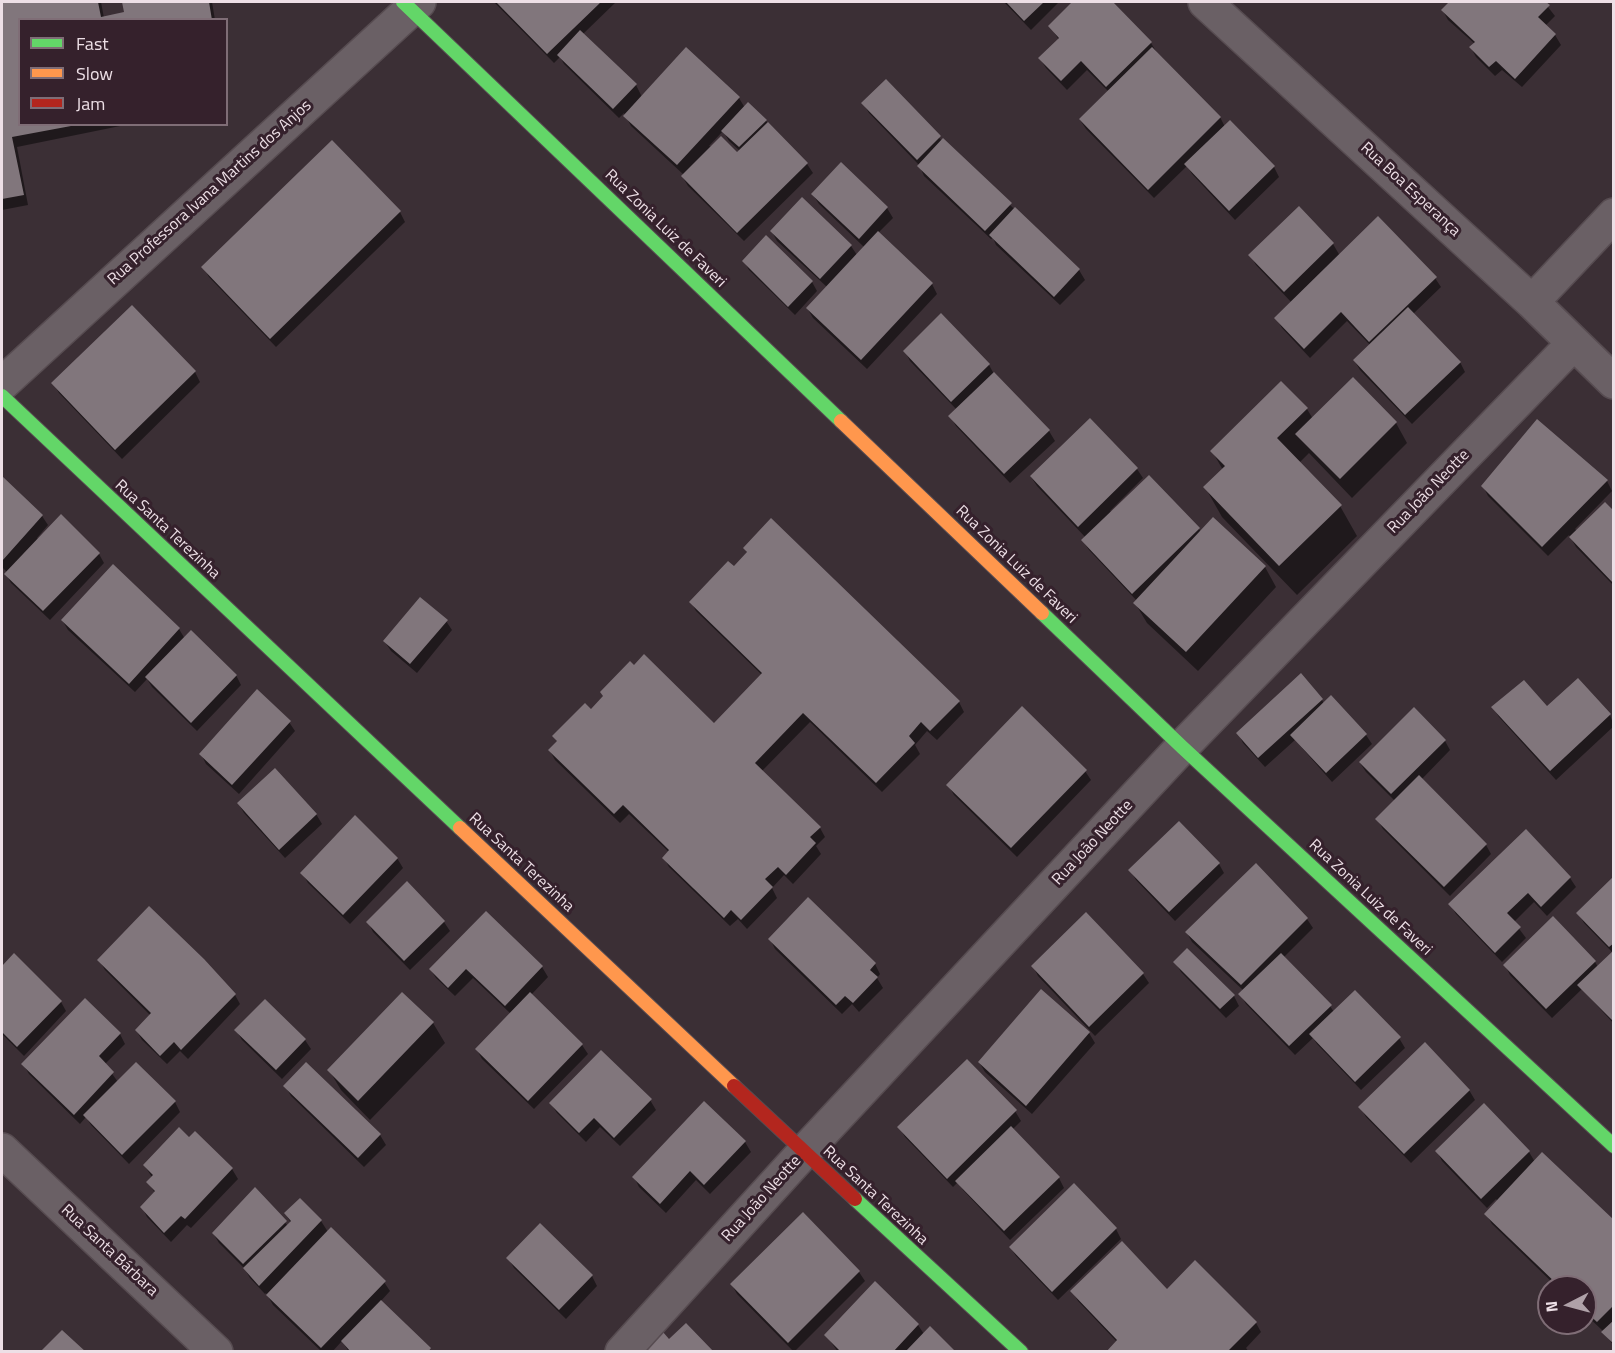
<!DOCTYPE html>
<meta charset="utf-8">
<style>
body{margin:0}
#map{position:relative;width:1615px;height:1353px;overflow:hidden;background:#3b2f35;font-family:"Titillium Web",sans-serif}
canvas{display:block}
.frame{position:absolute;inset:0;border:3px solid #eddfe6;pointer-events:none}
.legend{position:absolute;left:18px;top:18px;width:210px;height:108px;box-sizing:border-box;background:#35212c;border:2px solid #7f6d76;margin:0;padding:8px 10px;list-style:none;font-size:18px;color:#eddfe6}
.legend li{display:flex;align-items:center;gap:12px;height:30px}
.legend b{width:30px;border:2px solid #7f6d76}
.north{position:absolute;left:1537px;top:1275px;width:60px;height:60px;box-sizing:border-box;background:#35212c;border:2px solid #7f6d76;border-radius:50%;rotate:264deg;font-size:16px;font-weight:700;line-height:24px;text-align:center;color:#eddfe6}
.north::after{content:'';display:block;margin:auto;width:21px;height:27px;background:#afa1a8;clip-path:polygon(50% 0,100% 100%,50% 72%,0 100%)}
</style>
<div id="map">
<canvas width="1615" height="1353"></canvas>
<div class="frame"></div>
<ul class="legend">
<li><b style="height:8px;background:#63d668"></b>Fast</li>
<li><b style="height:8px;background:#ff974d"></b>Slow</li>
<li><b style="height:8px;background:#b3261e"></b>Jam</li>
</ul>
<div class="north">N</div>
</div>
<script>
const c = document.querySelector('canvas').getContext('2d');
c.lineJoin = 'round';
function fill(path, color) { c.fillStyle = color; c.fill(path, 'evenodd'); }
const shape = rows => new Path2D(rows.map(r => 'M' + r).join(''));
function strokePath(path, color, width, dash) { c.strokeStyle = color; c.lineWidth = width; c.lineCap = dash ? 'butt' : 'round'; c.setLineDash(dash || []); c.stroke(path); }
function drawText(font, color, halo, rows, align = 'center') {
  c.font = font + ' "Titillium Web",sans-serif'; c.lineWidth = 6; c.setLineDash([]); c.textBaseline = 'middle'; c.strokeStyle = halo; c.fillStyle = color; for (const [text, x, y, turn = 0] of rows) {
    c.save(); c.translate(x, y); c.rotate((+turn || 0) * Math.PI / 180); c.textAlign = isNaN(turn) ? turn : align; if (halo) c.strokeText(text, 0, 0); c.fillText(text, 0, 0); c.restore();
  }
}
const shadow = shape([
 [2,2,101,2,104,18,126,13,124,2,212,2,215,20,20,20,20,124,130,124,17,147,28,205,2,210],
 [494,2,616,2,583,34,636,85,642,97,739,98,745,108,748,104,766,121,807,164,813,173,744,241,688,186,682,176,684,175,631,126,624,113,619,118,564,64,560,57,554,63],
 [723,131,729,141,740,151,737,154,709,146],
 [1004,2,1059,2,1031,30],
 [1075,2,1111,2,1151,43,1157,53,1220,117,1225,127,1274,167,1279,177,1235,220,1192,174,1187,166,1154,198,1086,129,1080,120,1109,92,1087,70,1067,90,1046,68,1040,59,1059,40,1050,26],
 [1451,2,1544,2,1555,16,1545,26,1555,35,1561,45,1522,87,1502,70,1495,76,1476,57,1471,48,1475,44,1448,20,1443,11],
 [886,81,942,141,1079,270,1085,280,1060,305,996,245,993,238,991,239,924,176,919,165,869,113,863,103],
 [813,195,887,208,893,218,878,233,932,284,937,294,867,369,813,318,807,308,827,287,777,241,772,232,851,246,857,255,864,247,819,204],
 [400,212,405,222,276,347,209,277,203,267],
 [1333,244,1340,256,1435,278,1441,287,1413,314,1460,362,1465,372,1412,424,1360,370,1354,360,1370,345,1347,321,1310,358,1282,328,1276,318,1292,303,1256,265,1250,255],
 [744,261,812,282,817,291,795,315,749,270],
 [905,351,989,365,994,374,1049,431,1055,441,1010,483,956,426,950,416,957,410,910,361],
 [195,372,200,382,122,459,59,393,53,383],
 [1281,383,1307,409,1313,419,1396,423,1407,443,1352,498,1309,453,1299,463,1340,506,1357,536,1297,595,1222,517,1205,487,1223,470,1212,451],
 [1137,469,1143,478,1110,511,1112,513,1199,529,1201,532,1265,567,1276,587,1198,671,1147,623,1135,603,1137,601,1089,550,1083,541,1086,538,1037,486,1031,477],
 [2,478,42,516,48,525,37,538,39,540,99,554,104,563,50,620,11,583,6,574,7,572,2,567],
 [1607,481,1612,491,1575,529,1577,531,1614,513,1614,586,1576,547,1569,535,1548,556,1488,496,1483,486],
 [745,549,959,702,964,712,937,740,927,731,915,745,920,754,882,792,810,722,762,771,820,828,825,837,816,846,821,854,793,884,784,875,772,888,777,898,747,929,738,919,730,926,669,867,664,858,669,852,629,814,620,823,555,760,550,751,558,742,554,737,591,711,714,725,762,675,696,611,691,602,734,568,748,554],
 [113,566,179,629,185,639,236,675,241,685,197,731,152,687,147,679,135,692,68,630,62,620],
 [446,621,452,630,417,673,391,651,385,642],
 [1322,700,1324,704,1366,735,1372,744,1332,782,1295,740,1265,767,1243,743,1238,733],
 [1493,708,1546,709,1610,715,1614,726,1556,780,1499,717],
 [289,722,295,731,239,794,206,764,201,754],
 [1445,741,1450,750,1421,780,1486,845,1491,854,1450,896,1383,829,1377,819,1395,801,1366,772,1360,763],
 [1085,771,1091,780,1017,857,954,795,948,785],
 [238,803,316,814,322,824,285,858,244,813],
 [397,858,403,868,350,924,308,883,302,873],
 [1219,864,1224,873,1175,921,1136,880,1130,870],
 [1256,865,1307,919,1313,928,1284,957,1330,1006,1334,1012,1399,1038,1405,1048,1361,1090,1317,1044,1313,1038,1295,1055,1246,1004,1240,994,1244,991,1192,942,1187,933],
 [1570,878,1576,887,1547,916,1534,902,1514,922,1526,938,1502,962,1456,914,1450,904],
 [1614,879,1614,1024,1582,989,1552,1018,1510,975,1505,965,1595,962,1598,967,1613,953,1584,923,1578,913],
 [486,913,542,967,548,977,531,995,582,1045,588,1054,534,1109,482,1059,477,1050,511,1014,473,978,455,996,436,978,430,969],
 [368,922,444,922,450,931,410,970,373,932],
 [770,939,875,964,880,974,877,978,883,988,859,1012,852,1004,842,1014,775,949],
 [14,955,61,1002,66,1011,24,1056,2,1034,2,968],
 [99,960,235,995,240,1004,188,1059,180,1051,167,1064,142,1040,136,1030,151,1016,105,970],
 [1175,962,1234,996,1239,1006,1226,1018,1181,972],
 [1033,966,1143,974,1149,983,1095,1036,1038,976],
 [1041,991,1089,1033,1095,1043,1032,1114,985,1072,979,1062],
 [85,1000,120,1034,125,1044,105,1064,118,1082,136,1064,175,1102,180,1112,129,1164,91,1125,86,1117,80,1124,29,1074,23,1064],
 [433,1023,445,1043,370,1120,341,1090,329,1070],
 [236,1030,305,1040,311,1049,282,1079,242,1040],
 [306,1064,380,1135,386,1145,364,1167,291,1096,285,1086],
 [1469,1090,1475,1100,1411,1163,1366,1117,1360,1107],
 [650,1100,656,1110,620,1146,600,1127,586,1142,557,1113,551,1104],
 [704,1103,745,1142,751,1152,710,1194,696,1180,666,1213,639,1187,634,1177],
 [1484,1105,1529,1152,1535,1162,1614,1222,1614,1346,1603,1331,1585,1314,1585,1287,1557,1287,1492,1224,1486,1214,1498,1201,1496,1199,1487,1208,1442,1161,1437,1151],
 [1015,1111,1021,1121,1013,1129,1059,1178,1064,1188,1010,1240,963,1190,958,1182,953,1187,905,1137,899,1127],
 [195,1133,232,1169,238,1179,191,1228,187,1225,171,1242,147,1217,142,1207,155,1193,148,1182,152,1177,144,1165,189,1139],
 [255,1190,288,1226,291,1223,285,1213,321,1221,328,1232,384,1282,390,1291,380,1302,431,1352,349,1352,342,1341,332,1352,322,1352,273,1305,266,1293,265,1294,250,1278,244,1268,219,1243,213,1233],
 [1116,1229,1121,1239,1058,1300,1016,1256,1010,1247],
 [508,1258,592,1276,597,1286,566,1319,514,1268],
 [859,1272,865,1281,794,1352,737,1294,732,1285],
 [875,1283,918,1325,924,1334,954,1352,838,1352,826,1335],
 [1072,1291,1167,1291,1256,1323,1261,1332,1246,1348,1249,1352,1108,1352,1117,1342,1078,1301]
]);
const building = shape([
 [2,2,98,2,101,17,124,12,122,2,209,2,212,20,20,20,20,124,71,126,12,137,24,195,2,199],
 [496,2,601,2,547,54],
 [1006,2,1044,2,1024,21],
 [1072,2,1113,2,1152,42,1106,87,1081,61,1061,81,1038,58,1059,38,1048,26],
 [1449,2,1546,2,1550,5,1538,17,1556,34,1515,79,1496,61,1489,67,1469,47,1475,42,1441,10],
 [580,30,637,84,613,109,557,55],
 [686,47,740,97,677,165,623,116],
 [1152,47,1221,117,1148,190,1079,119],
 [886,79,941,136,917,160,861,103],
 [748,102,767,120,739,147,721,131],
 [1230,120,1275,166,1229,211,1184,164],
 [768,122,808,163,737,233,681,176,721,136,737,152],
 [943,138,1012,203,985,231,917,166],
 [332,140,401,211,270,339,201,267],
 [841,162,888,207,859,239,811,194],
 [802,197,852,245,820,279,770,231],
 [1299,206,1334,243,1284,292,1248,255],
 [1015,207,1080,269,1054,297,989,235],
 [1378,216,1437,277,1369,342,1341,312,1304,349,1274,318],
 [878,231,933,283,861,360,806,308],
 [766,235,813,281,788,307,742,261],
 [132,305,196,371,115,450,51,383],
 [1408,307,1461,362,1405,415,1353,360],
 [941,313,990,364,951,402,903,351],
 [994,372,1050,430,1004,474,948,416],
 [1353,377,1397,422,1340,479,1295,434],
 [1281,381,1308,408,1277,438,1342,505,1279,566,1203,487,1225,466,1210,451],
 [1090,418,1138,468,1078,527,1030,476],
 [1537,419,1608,480,1542,547,1481,486],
 [1149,475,1200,528,1132,594,1081,540],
 [2,476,43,515,2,561],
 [1605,502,1614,511,1614,584,1569,537],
 [61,514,100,553,43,611,4,574],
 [1213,517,1266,566,1186,652,1133,603],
 [771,518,960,701,930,731,921,722,909,736,915,743,876,783,803,713,755,763,821,827,810,837,816,843,786,875,778,867,765,879,773,887,741,920,731,910,724,918,662,858,669,850,623,805,614,814,548,750,557,741,552,736,585,703,591,709,603,696,600,692,630,661,634,665,644,654,714,723,762,673,689,602,728,561,734,566,747,552,743,548],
 [113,564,180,628,129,684,61,620],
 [420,597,448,620,410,664,383,641],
 [191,630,237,675,191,723,145,677],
 [1301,673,1323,699,1258,758,1236,733],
 [1578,678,1611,714,1550,771,1491,707,1524,680,1547,706],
 [257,689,291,721,232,785,199,754],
 [1331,695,1367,734,1326,773,1290,735],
 [1022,706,1087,770,1011,848,946,785],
 [1414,707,1446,740,1391,794,1359,762],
 [275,768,317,814,279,850,237,803],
 [1419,775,1487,844,1444,887,1375,819],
 [355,815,398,858,343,915,300,873],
 [1179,821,1220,863,1169,912,1128,870],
 [1526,829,1571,877,1541,907,1528,893,1507,913,1521,927,1495,953,1448,904],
 [1256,863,1308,918,1241,985,1185,932],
 [1614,876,1614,943,1609,947,1576,913],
 [407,881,445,921,404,961,366,922],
 [808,897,876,963,870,970,878,977,853,1003,845,996,836,1005,768,939],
 [149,906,204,959,236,994,181,1050,174,1042,160,1056,135,1030,151,1013,97,960],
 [486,911,543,966,505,1006,466,969,448,988,429,969],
 [1086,912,1144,973,1089,1027,1031,966],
 [1553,916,1596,961,1546,1009,1503,965],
 [1187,948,1235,995,1220,1009,1173,962],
 [1614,950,1614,1022,1577,985],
 [14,953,62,1001,17,1047,2,1032,2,966],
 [1281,953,1332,1005,1289,1046,1238,994],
 [1041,989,1090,1032,1026,1106,978,1062],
 [1355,990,1401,1037,1355,1082,1309,1034],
 [402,992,434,1022,358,1101,327,1070],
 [530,992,583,1044,528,1101,475,1049],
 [85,998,121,1033,99,1056,114,1072,74,1115,21,1064],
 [265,999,306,1039,276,1070,234,1030],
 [1425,1042,1470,1090,1404,1154,1358,1107],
 [601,1050,652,1099,614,1138,594,1118,579,1133,549,1103],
 [967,1059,1017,1110,947,1179,897,1127],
 [136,1062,176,1101,122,1155,83,1115],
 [306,1062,381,1134,358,1158,283,1086],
 [704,1101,746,1141,704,1185,690,1171,660,1204,632,1177],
 [1484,1103,1530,1151,1481,1199,1435,1151],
 [1011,1126,1060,1177,1004,1231,955,1181],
 [179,1127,189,1137,195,1131,233,1168,185,1219,181,1216,164,1233,140,1207,155,1191,146,1182,153,1175,143,1165],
 [1542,1152,1614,1220,1614,1305,1597,1322,1585,1311,1585,1287,1560,1287,1484,1214],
 [1074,1183,1117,1228,1052,1292,1009,1247],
 [255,1187,287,1221,243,1264,212,1233],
 [300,1198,322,1220,259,1286,243,1268,291,1221,284,1213],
 [803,1212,860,1271,788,1343,730,1284],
 [540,1223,593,1275,559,1310,506,1258],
 [331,1227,386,1281,321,1348,266,1295],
 [1122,1241,1167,1289,1195,1260,1257,1322,1227,1352,1106,1352,1117,1340,1070,1291],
 [875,1281,919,1324,893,1352,841,1352,824,1335],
 [381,1300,431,1348,428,1352,351,1352,341,1341],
 [1614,1320,1614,1344,1601,1332],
 [686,1323,714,1352,644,1352,663,1332,669,1339],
 [930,1326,956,1352,905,1352],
 [62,1330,86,1352,40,1352]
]);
const street = shape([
 [1205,2,1532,302,1614,382],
 [1532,302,1614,215],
 [2,384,419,2],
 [2,1150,216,1352],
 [622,1352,804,1152,1182,747,1573,344]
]);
const fast = shape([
 [403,2,841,421],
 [2,396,460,828],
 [1042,613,1182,747,1614,1146],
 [855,1199,1021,1352]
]);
const slow = shape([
 [841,421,1042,613],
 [460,828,734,1086]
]);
const jam = shape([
 [734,1086,855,1199]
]);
const streetNames = [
 ["Rua Boa Esperança",1410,190,43],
 ["Rua Professora Ivana Martins dos Anjos",210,193,-42],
 ["Rua Zonia Luiz de Faveri",665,229,44],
 ["Rua João Neotte",1429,492,-46],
 ["Rua Santa Terezinha",167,530,43],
 ["Rua Zonia Luiz de Faveri",1016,565,44],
 ["Rua João Neotte",1093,843,-47],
 ["Rua Santa Terezinha",521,863,43],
 ["Rua Zonia Luiz de Faveri",1370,898,43],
 ["Rua Santa Terezinha",875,1196,43],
 ["Rua João Neotte",762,1199,-48],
 ["Rua Santa Bárbara",109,1251,43]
];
fill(shadow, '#0007');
fill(building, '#81767c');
strokePath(street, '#574c51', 36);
strokePath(fast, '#574c51', 16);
strokePath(slow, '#574c51', 16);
strokePath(jam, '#574c51', 16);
strokePath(street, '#6a6065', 33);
strokePath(fast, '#63d668', 14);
strokePath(slow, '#ff974d', 14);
strokePath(jam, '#b3261e', 14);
drawText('16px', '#eddfe6', '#35212c', streetNames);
</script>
